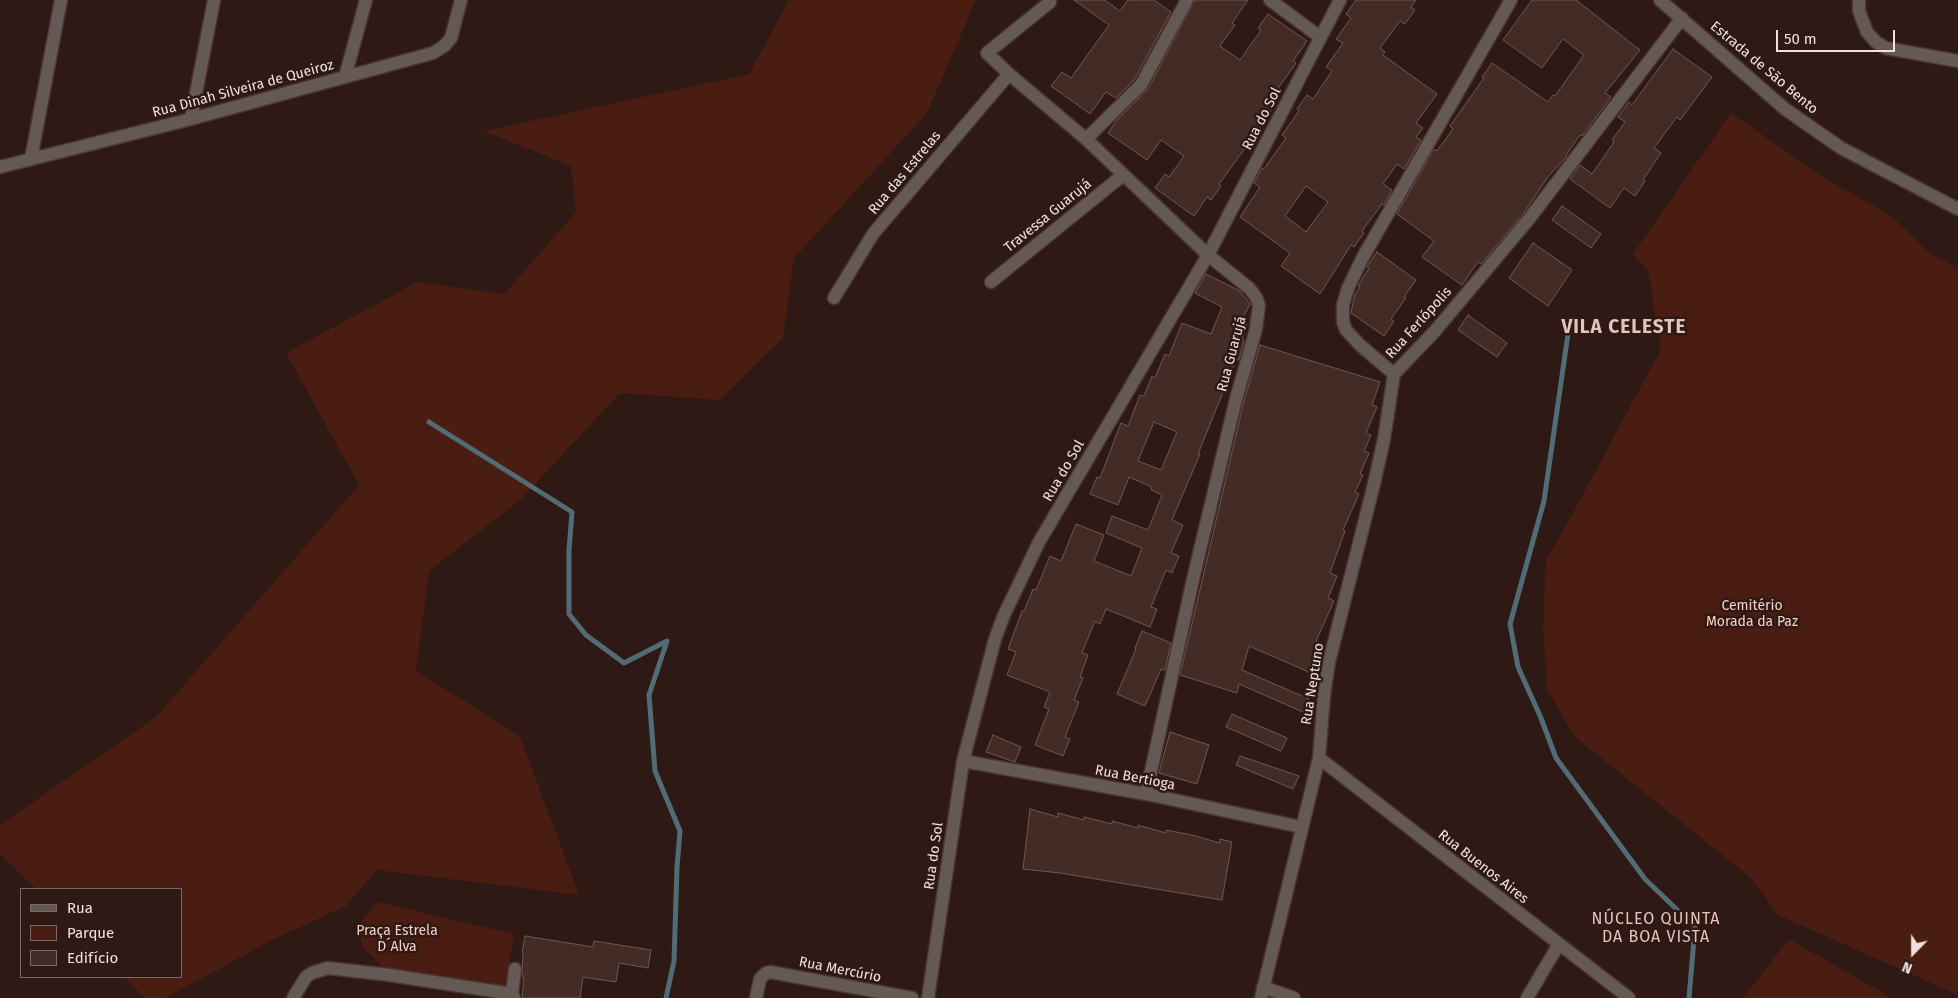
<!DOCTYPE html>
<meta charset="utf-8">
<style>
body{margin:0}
#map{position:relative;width:1958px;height:998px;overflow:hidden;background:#2e1914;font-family:"Fira Sans",sans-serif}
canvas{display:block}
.legend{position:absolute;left:20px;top:888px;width:162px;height:90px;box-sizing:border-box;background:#2e1914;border:1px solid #7c6965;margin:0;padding:6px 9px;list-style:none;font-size:15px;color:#f2e2de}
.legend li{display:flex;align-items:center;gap:10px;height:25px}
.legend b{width:25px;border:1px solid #7c6965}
.north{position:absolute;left:1888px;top:928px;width:50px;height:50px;-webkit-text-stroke:4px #2e1914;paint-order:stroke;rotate:202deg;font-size:14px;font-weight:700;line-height:20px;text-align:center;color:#f2e2de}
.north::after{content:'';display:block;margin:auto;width:18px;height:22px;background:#f2e2de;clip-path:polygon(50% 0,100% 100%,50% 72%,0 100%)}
.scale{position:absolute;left:1776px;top:30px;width:119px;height:22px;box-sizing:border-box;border:2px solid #f2e2de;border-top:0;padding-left:6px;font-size:15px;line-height:18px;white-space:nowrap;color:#f2e2de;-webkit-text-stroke:4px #2e1914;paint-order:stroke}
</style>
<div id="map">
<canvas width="1958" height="998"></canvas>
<ul class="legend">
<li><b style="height:6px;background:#655956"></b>Rua</li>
<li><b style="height:14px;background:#491d11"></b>Parque</li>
<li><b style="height:14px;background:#432c26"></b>Edifício</li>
</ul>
<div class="north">N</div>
<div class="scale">50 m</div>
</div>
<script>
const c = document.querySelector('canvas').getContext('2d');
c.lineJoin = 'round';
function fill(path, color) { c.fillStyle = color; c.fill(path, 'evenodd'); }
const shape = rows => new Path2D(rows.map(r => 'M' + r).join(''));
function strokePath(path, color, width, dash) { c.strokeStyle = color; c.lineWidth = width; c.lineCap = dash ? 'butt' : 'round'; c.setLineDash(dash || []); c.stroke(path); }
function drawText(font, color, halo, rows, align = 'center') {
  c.font = font + ' "Fira Sans",sans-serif'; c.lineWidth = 5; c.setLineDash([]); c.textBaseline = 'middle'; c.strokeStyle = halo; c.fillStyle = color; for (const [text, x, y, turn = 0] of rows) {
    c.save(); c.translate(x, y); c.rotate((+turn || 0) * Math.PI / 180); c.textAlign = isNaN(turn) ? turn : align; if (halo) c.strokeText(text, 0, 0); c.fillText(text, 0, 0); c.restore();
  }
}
const green = shape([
 [789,0,976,0,927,113,794,258,783,338,719,400,620,393,519,501,429,571,416,671,520,736,579,895,377,870,346,906,272,940,166,998,145,998,124,977,181,977,181,889,36,889,0,854,0,825,156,717,359,485,286,353,417,282,504,294,576,212,571,166,484,131,749,74],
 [1731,113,1826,179,1890,215,1931,254,1958,268,1958,995,1778,915,1751,878,1574,736,1547,689,1543,628,1546,560,1574,511,1661,349,1648,271,1633,254],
 [378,902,514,934,506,987,383,968,362,946,360,935,362,920],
 [1789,939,1892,998,1743,998]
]);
const stream = shape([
 [1569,327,1544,501,1510,624,1518,667,1541,718,1556,758,1645,879,1695,927,1689,998],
 [429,422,572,512,569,550,569,614,586,635,624,663,667,641,649,695,655,771,680,831,677,867,674,961,666,998]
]);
const building = shape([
 [1074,0,1105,0,1120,11,1128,0,1154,0,1171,12,1134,80,1116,98,1106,92,1090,114,1051,86,1062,72,1071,78,1109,25,1074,0],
 [1195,0,1248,0,1232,23,1235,25,1220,46,1240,60,1261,30,1258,28,1268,14,1307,41,1293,61,1296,63,1269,101,1275,105,1261,124,1262,125,1219,184,1221,186,1211,200,1207,197,1194,216,1155,188,1165,174,1169,177,1184,156,1161,140,1147,160,1108,133,1117,120,1148,89,1195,0],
 [1356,0,1416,0,1411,7,1415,10,1405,24,1400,21,1380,48,1385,52,1383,55,1437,94,1416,123,1423,128,1416,137,1421,140,1404,169,1397,164,1383,184,1392,190,1384,205,1382,204,1362,231,1364,233,1354,247,1351,245,1320,294,1281,266,1290,253,1240,217,1260,187,1254,183,1262,168,1264,169,1286,138,1282,135,1299,111,1297,109,1307,95,1313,99,1332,71,1326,67,1343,43,1336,39,1351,18,1346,14,1356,0],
 [1306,186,1328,202,1306,232,1285,216,1306,186],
 [1532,0,1576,0,1640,50,1605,93,1611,97,1582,136,1580,135,1566,155,1567,156,1548,177,1523,214,1481,264,1478,262,1462,285,1422,257,1434,241,1397,214,1434,149,1437,151,1453,129,1450,126,1484,78,1482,77,1492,63,1548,102,1553,95,1555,96,1584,55,1563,39,1542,68,1503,40,1532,0],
 [1673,49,1712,77,1680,120,1677,117,1654,148,1661,153,1643,180,1645,181,1635,196,1624,188,1610,208,1570,179,1580,165,1592,174,1614,142,1612,140,1625,122,1618,117,1629,102,1632,105,1673,49],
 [1562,206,1601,234,1591,248,1552,220,1562,206],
 [1533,243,1572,270,1548,306,1509,278,1533,243],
 [1377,252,1416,280,1404,297,1406,298,1391,319,1394,321,1384,336,1351,313,1355,294,1360,287,1358,286,1369,268,1367,267,1368,265,1377,252],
 [1206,274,1240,291,1250,304,1241,322,1247,325,1242,339,1244,340,1239,360,1236,360,1198,454,1200,454,1172,520,1183,525,1171,553,1179,556,1172,573,1166,570,1151,607,1157,609,1150,627,1106,609,1100,624,1095,621,1082,653,1088,655,1080,677,1083,678,1074,700,1079,702,1065,737,1070,739,1063,756,1035,745,1049,709,1044,707,1050,692,1007,675,1016,652,1008,649,1022,611,1024,611,1033,589,1036,590,1050,556,1061,561,1076,524,1104,535,1094,561,1131,576,1142,548,1106,533,1112,516,1148,530,1162,495,1151,490,1152,487,1129,477,1118,505,1090,494,1097,477,1100,478,1121,423,1128,426,1140,395,1144,396,1152,376,1155,378,1165,354,1169,356,1182,323,1211,334,1222,307,1195,293,1206,274],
 [1154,422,1177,432,1161,470,1138,461,1154,422],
 [1468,315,1507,343,1497,357,1458,330,1468,315],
 [1260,345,1380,382,1372,405,1377,407,1366,433,1371,435,1364,451,1369,453,1360,474,1363,475,1355,492,1359,494,1343,530,1345,531,1330,573,1337,576,1328,598,1334,601,1316,641,1319,642,1312,658,1321,662,1318,676,1249,646,1242,670,1309,699,1303,712,1239,684,1237,693,1180,675,1244,401,1260,345],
 [1142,631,1171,643,1165,670,1161,669,1145,706,1117,694,1136,649,1135,648,1142,631],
 [1232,714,1287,738,1281,751,1226,727,1232,714],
 [1170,732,1209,745,1197,784,1159,773,1170,732],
 [993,735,1021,747,1015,762,986,752,993,735],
 [1240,756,1299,776,1293,789,1236,765,1240,756],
 [1030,809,1058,817,1058,813,1084,820,1084,817,1112,824,1112,821,1138,828,1138,825,1166,833,1166,830,1192,835,1220,843,1220,839,1232,842,1222,900,1060,873,1023,869,1030,809],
 [525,936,593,947,594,941,651,950,648,968,619,963,616,982,583,977,580,998,522,998,524,977,522,976,523,953,522,953,525,936]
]);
const minor = shape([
 [1270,0,1320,37],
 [1511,0,1363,257,1348,288,1343,305,1343,322,1346,330,1360,345,1394,374,1435,331,1529,219,1682,18],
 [1660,0,1785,109,1841,148,1958,209],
 [1859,0,1859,11,1867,32,1876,42,1886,48,1958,61],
 [1050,2,987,53,1009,74,1086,139,1208,255,1249,288,1256,297,1259,305,1256,329,1236,399,1194,575,1146,794],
 [345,77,366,0],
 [191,119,214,0],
 [1086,139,1141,85,1187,0],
 [31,159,61,0],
 [0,167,191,119,433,53,444,46,451,38,461,0],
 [991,282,1123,175],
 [834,298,873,234,1009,74],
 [1319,758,1629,998],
 [963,761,1146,794,1301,827],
 [1263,987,1294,998],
 [293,998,306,977,312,973,328,968,389,975,512,994],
 [514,998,512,994,515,969],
 [756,998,760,979,766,973,770,972,912,998],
 [928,998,963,761,995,639,1004,615,1039,542,1208,255,1340,0],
 [1261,998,1319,758,1324,696,1329,662,1374,484,1384,439,1394,374],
 [1527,998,1559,944]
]);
const streetNames = [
 ["Estrada de São Bento",1764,68,40],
 ["Rua Dinah Silveira de Queiroz",243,89,-15],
 ["Rua do Sol",1262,119,-63],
 ["Rua das Estrelas",905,173,-50],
 ["Travessa Guarujá",1048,216,-39],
 ["Rua Ferlópolis",1419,323,-48],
 ["Rua Guarujá",1232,354,-75],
 ["Rua do Sol",1064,471,-60],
 ["Rua Neptuno",1313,684,-81],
 ["Rua Bertioga",1135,778,11],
 ["Rua do Sol",934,856,-82],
 ["Rua Buenos Aires",1483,867,38],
 ["Rua Mercúrio",840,970,11]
];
const parkNames = [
 ["Cemitério",1752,606],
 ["Morada da Paz",1752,622],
 ["Praça Estrela",397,931],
 ["D´Alva",397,947]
];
const quarterNames = [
 ["NÚCLEO QUINTA",1656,920],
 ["DA BOA VISTA",1656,938]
];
const districtNames = [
 ["VILA CELESTE",1624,328]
];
fill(green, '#491d11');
strokePath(stream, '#526c75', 5);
fill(building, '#432c26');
strokePath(building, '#715851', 1);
strokePath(minor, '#493530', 15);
strokePath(minor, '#655956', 12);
drawText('14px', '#f2e2de', '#2e1914', streetNames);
drawText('14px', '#f7cfc4', '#2e1914', parkNames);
c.letterSpacing = '1px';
drawText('16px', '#e3c5bd', '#2e1914', quarterNames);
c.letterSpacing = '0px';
c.letterSpacing = '1px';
drawText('bold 19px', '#e3c5bd', '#2e1914', districtNames);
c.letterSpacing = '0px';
</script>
